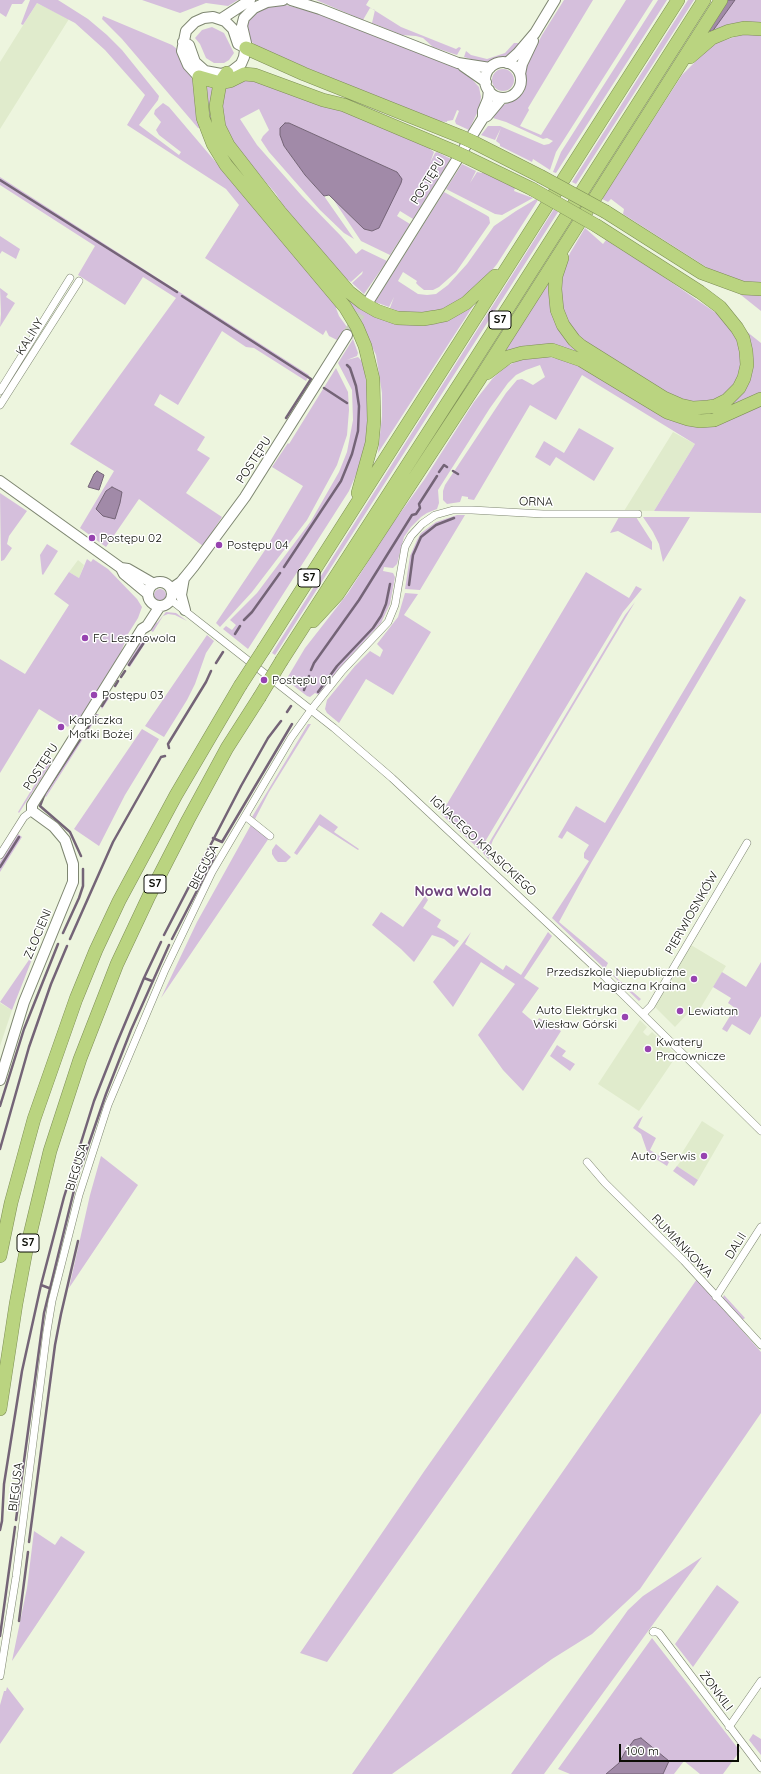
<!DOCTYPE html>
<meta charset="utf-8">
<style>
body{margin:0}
#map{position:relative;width:761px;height:1774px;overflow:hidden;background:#edf5de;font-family:Quicksand,sans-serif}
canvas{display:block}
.scale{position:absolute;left:619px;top:1744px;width:120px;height:18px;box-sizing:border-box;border:2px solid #0b0d06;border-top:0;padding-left:5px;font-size:12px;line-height:14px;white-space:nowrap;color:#0b0d06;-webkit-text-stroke:3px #fff;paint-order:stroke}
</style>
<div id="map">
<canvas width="761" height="1774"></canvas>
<div class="scale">100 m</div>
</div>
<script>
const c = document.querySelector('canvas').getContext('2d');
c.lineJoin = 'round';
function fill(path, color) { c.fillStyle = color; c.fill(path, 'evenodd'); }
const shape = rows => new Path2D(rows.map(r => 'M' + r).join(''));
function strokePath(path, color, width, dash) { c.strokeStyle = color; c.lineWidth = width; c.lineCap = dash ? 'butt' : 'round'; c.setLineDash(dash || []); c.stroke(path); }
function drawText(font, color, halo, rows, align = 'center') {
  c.font = font + ' Quicksand,sans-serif'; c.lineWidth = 3; c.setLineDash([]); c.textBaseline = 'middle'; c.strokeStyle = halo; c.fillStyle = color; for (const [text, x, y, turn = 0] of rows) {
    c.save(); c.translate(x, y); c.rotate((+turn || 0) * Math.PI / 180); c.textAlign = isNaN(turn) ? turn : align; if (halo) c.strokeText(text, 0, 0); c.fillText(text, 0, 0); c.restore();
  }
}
const built = shape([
 [37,3,69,19,0,129,0,62],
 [673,432,695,444,654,511,624,511],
 [78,560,84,565,79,578,69,572],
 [691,945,726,966,695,1017,689,1012,675,1027,654,1006],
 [0,1003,12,1010,0,1046],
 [640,1020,647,1027,643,1032,646,1035,648,1036,652,1032,677,1055,639,1111,598,1084],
 [702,1121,724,1135,698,1180,677,1166,683,1158,680,1156]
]);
const green = shape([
 [0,0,25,0,22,4,12,4,6,17,0,13],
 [30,0,58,0,88,19,107,35,122,50,159,96,158,100,139,125,179,155,181,152,159,135,156,130,161,122,154,114,155,110,163,103,169,107,338,306,336,308,339,316,347,327,353,339,358,353,357,356,347,360,358,357,363,362,369,399,367,439,358,470,349,491,248,649,223,629,226,626,232,630,236,625,230,620,257,593,311,521,339,472,347,452,353,420,352,390,338,363,353,339,342,332,337,340,329,336,326,330,323,335,205,258,239,205,226,189,127,125,145,95,105,50,75,23,37,3,23,25,21,24],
 [142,0,238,0,228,6,206,3,180,13],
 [316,0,369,0,366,5,401,27,456,49,459,47,461,48,457,55,433,47,423,38,416,36,402,35,372,23,375,10,370,8,363,20],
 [564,0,593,0,528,108,529,110,520,126,541,135,626,0,653,0,556,152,550,170,533,159,532,162,500,146,500,144,496,141,501,128,495,140,481,135,488,126,500,126,544,145,549,144,553,141,547,138,543,139,506,122,493,118,501,106,515,100,524,92,526,83,525,73,527,64,542,35],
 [658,0,667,0,556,173,553,172,561,152],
 [688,0,694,0,576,184,572,182],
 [726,0,761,0,761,26,700,44],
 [275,5,286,5,317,13,455,67,470,74,469,76,479,87,481,97,479,109,469,130,456,124,455,121,459,111,457,110,453,120,447,121,447,122,434,121,257,47,250,40,248,27,248,21,253,15,261,9],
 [103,16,172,45,177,49,185,70,195,80,200,128,198,128,122,39,102,19],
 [212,27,224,33,234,53,229,60,224,63,214,63,206,58,200,44,195,38,202,30],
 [744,34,761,35,761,284,743,283,714,272,623,214,624,209,611,199,608,202,602,199,682,75,706,51,716,43],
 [514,43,520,43,509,56,506,57,497,58,485,63,464,57,466,51,471,55,487,59,505,53],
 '492 80a11 11 0 1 1 22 0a11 11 0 1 1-22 0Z',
 [241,79,267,83,357,117,430,147,430,149,434,152,430,163,435,153,437,152,451,159,413,219,400,211,397,216,410,224,390,255,361,241,333,199,364,229,372,231,397,172,289,123,285,123,284,146,305,175,324,196,354,239,344,233,320,210,269,152,261,140,263,136,269,130,259,109,240,119,257,145,302,196,341,236,356,254,362,249,387,261,364,294,352,283,362,274,363,271,351,282,348,280,345,282,289,215,276,194,235,146,227,132,221,109,225,88],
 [204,86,213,88,211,97,211,114,343,290,393,322,475,303,378,453,382,416,382,393,376,355,367,336,232,165,212,135],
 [462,164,476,171,470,183,477,172,482,173,483,172,515,188,514,191,533,198,502,215,495,214,446,189],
 [0,177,309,375,306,381,254,348,246,347,222,331,178,405,160,394,154,405,205,437,197,450,210,458,186,493,222,517,203,546,139,499,106,547,80,528,114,471,70,444,176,298,143,277,125,305,78,275,95,246,0,185],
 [444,192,486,215,489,217,490,223,456,272,439,287,433,290,424,290,419,286,416,283,417,281,403,272,398,281,418,294,427,295,436,294,448,285,467,264,494,226,516,211,536,199,538,200,497,264,484,280,467,296,445,309,428,315,394,313,395,310,390,308,394,297,389,307,375,302],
 [554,209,558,212,275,655,272,653],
 [585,228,603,244,606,240,658,273,719,315,735,334,743,353,738,378,730,389,717,399,702,403,680,400,589,347,569,327,563,311,560,284,563,269,570,253],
 [0,236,20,249,16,259,2,251,0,254],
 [548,276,550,277,549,292,555,319,568,341,588,357,659,401,686,412,702,413,714,410,731,402,741,391,750,370,751,350,746,336,741,327,761,343,761,394,733,408,716,414,696,416,671,409,576,353,563,348,548,345,523,346,506,353,499,357,498,356],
 [0,288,8,294,6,297,15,303,0,327,1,314],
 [736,291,753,295,761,295,761,311],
 [542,356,559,359,578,366,677,421,761,405,761,513,654,511,695,444,582,375,556,420,530,405,474,500,468,499,468,497,462,496,460,502,447,504,443,500,443,491,445,485,506,393,517,380,522,379,533,385,545,377,540,365,526,370,516,375,508,383,490,408,438,490,439,503,437,509,427,513,421,517,411,527,404,537,397,564,393,568,384,567,383,571,393,573,395,577,390,604,381,623,339,669,319,695,315,693,310,697,307,696,286,680,305,648,348,593,393,523,424,480,474,402,493,378,507,366,524,358],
 [336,368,348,392,349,410,347,435,337,465,307,520,252,592,220,627,216,623,265,550,303,486,272,467,288,443,289,444],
 [579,428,614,448,594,481,556,457,550,466,535,457,544,441,564,453],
 [0,493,27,511,9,536,7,544,12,548,4,560,1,561],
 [457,515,465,515,420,590,405,589,410,556,417,540,421,533,436,522],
 [619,517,636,517,652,542,652,550,618,531,610,533],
 [643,517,690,517,663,562,659,544,653,532],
 [47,544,58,551,43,575,42,574,40,555],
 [87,559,91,562,93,559,108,569,137,599,142,607,138,618,128,634,121,652,77,723,71,722,68,727,39,709,0,773,0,659,25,674,69,605,54,594,69,572,79,578],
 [586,572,629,598,636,586,642,589,623,612,480,850,441,814],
 '154 595a6 6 0 1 1 12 0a6 6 0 1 1-12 0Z',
 [405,593,418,594,404,615,431,632,393,695,366,679,339,723,327,713,325,709,327,700,355,666,370,651,380,657,383,650,377,644,398,617],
 [740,596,746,600,591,863,559,922,608,963,605,969,552,918,589,861,584,858,584,853,589,845,567,831,562,839,558,837,576,806,605,823],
 [635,602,493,840,488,853,489,860,483,853,625,615],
 [166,612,176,613,187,621,175,615,168,614,163,616,153,632,150,630,156,622,157,623],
 [145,635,149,637,130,667,126,664],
 [207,635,214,641,206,653,195,684,187,700,164,737,145,726],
 [109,692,112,694,102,709,100,705],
 [95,714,99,714,46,797,43,795],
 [308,724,311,724,269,792,255,819,252,817],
 [142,729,159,739,125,795,99,846,74,829],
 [51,758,53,760,19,813,18,812],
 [320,814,338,827,334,832,359,849,358,850,319,825,297,855,294,853],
 [252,823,269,838,161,998,197,922],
 [18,834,22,837,0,872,0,862],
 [276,844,291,857,286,862,278,862,275,859,272,854,272,850],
 [425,896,428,900,423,908,441,920,437,927,459,941,454,947,444,939,432,935,414,962,401,949,372,925,381,912,403,927],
 [471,932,465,944,503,970,506,965,521,975,548,932,552,936,524,978,539,988,522,1012,536,1024,539,1018,561,1031,523,1091,503,1070,478,1035,515,984,481,962,453,1007,433,982],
 [33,954,34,954,12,1010,0,1002],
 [761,962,761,1016,750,1035,732,1024,727,1032,722,1029,735,1008,728,1003,731,998,713,987,722,972,746,987],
 [612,970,612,974,641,999,639,1001,610,973],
 [557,1045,566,1051,562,1056,575,1064,570,1071,550,1056],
 [643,1116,638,1127,656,1138,650,1150,669,1162,667,1166,648,1154,641,1134,633,1128,639,1119],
 [101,1156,138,1185,69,1288,90,1195],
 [677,1166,698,1180,694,1186,673,1171],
 [576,1256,598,1277,327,1662,300,1653,425,1470],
 [697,1279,761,1352,761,1413,640,1589,592,1634,552,1659,392,1774,352,1774],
 [724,1295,745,1318,742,1320,722,1300],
 [34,1531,55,1545,61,1536,85,1552,12,1661,27,1588],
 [702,1557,544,1774,511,1774,628,1610,643,1596],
 [717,1585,739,1602,693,1667,675,1644],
 [652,1638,740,1751,723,1774,700,1774,684,1761,674,1774,570,1774,558,1769],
 [7,1687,24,1709,0,1744,0,1705,4,1691,6,1691],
 [753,1734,761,1739,761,1755,749,1740]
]);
const water = shape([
 [727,0,735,0,712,32,709,30,727,0],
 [285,123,289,123,397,172,402,179,401,183,379,228,372,231,364,229,329,195,324,196,305,175,284,146,280,135,280,128,285,123],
 [97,471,104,475,99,490,88,487,94,474,97,471],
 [112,487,122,492,120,503,115,519,103,516,96,509,106,491,112,487],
 [641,1738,669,1761,663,1774,606,1774,619,1763,625,1752,634,1740,641,1738]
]);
const stream = shape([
 [0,180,177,292],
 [182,296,311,379,286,418],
 [324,388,347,403],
 [453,471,458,474],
 [439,472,444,465,447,467],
 [284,567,341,481,352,454,358,431,359,406,356,386,350,368,347,365],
 [409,585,413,555,421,537,436,525,454,518],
 [244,620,252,612,280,573],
 [235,634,240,626],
 [216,663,223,652],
 [129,665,147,638],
 [311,670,314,663,359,600,412,515,416,514,420,508,419,504,437,476],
 [121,677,125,671],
 [115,686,118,681],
 [304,690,309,676],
 [318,692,337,666,373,628,381,616,386,604,390,584],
 [102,706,108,696],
 [287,712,291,706],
 [169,748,168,744,206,682,211,671],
 [213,838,222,842,292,724],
 [81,856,70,832,40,806,45,793,96,715],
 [0,867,19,837],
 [63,933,79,898,83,886,83,869],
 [164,935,241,786,268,738,281,721],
 [70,939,113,842,161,757,165,756],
 [172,939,215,856],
 [144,978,152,981],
 [0,1106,24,1029,58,944],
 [0,1149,29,1047,51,984,67,946],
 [41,1285,49,1288],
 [16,1520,44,1313,77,1178,106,1094,131,1030,169,945],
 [0,1530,2,1521,4,1484,22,1371,41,1285,64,1197,94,1101,116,1045,144,978,161,942],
 [29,1542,55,1345,61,1314,78,1241],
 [19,1621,28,1552],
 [0,1636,15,1527]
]);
const secondaryTunnel = shape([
 [347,335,369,300]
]);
const street = shape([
 [0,391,70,278],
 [0,405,79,281],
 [171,600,334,728,392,778,604,976,761,1131],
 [245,816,270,836],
 [0,855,24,817,32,811],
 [643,1014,651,1006,747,843],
 [587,1162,605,1183,684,1261,761,1345],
 [716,1297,761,1227],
 [653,1632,654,1631,659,1633,761,1768],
 [0,1676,16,1577,47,1331,52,1301,79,1195,108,1105,165,970,212,872,291,738,311,710,342,671,388,622,395,605,405,547,411,536,422,524,435,515,453,510,472,510,543,514,638,514],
 [729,1727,761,1681]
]);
const secondary = shape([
 [291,0,320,9,458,63,490,68],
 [221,19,250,0],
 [183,42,189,45,195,62,205,71,221,74,232,71,241,64,244,57,246,43,242,26,244,18,254,8,267,2,283,0],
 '485 80a18 18 0 1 1 36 0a18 18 0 1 1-36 0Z',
 [507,63,518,53,535,33,555,0],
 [463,66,486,82],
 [520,74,522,64,533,41],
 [199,77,188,65,182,51,186,31,195,22,204,18,213,17,225,21,233,29,238,44,246,48],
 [483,118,483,111,488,99,489,90],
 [370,299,483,118,487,116,502,98],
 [0,481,121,568,124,574,148,594],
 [121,568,128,569,154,584],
 [184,578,181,595,185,610],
 '148 594a12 12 0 1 1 24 0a12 12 0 1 1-24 0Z',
 [171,589,181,582,194,566,245,497,347,335],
 [0,1080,24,1002,73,882,73,864,65,840,54,827,32,811,32,805,142,629,147,626,160,606]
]);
const highway = shape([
 [246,48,304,74,462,137],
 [690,57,712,38,729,31,744,28,761,29],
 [227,73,220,83,216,106,219,127,228,145,280,212,349,292,363,303,377,311,397,318,423,319,435,317,445,315,466,303,495,276],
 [199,77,203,118,213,144,226,165,345,307,357,327,365,346,373,379,374,421,372,443,358,493],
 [199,77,220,83,230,81,244,74,255,75,323,100,344,105,453,151],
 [475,143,540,176],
 [466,157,532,189],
 [606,212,702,273,743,288,761,289],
 [562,258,556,276,555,289,557,310,563,325,574,340,581,346,664,398,680,405,693,408,708,407,715,406,727,400,739,388,744,378,747,365,746,351,743,338,737,328,720,307,700,292,597,226],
 [487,373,508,357,522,353,552,350,581,360,667,412,688,419,700,421,714,420,761,399],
 [313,621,337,595,364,555,479,380,721,0],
 [264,649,678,0],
 [282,660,466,374,704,0],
 [0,1256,11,1203,34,1119,76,999,96,950,119,901,176,795,240,686],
 [0,1409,16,1304,26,1251,50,1151,80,1059,117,964,149,896,188,820,227,748,259,698]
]);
const highwayBridge = shape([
 [462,137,475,143],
 [453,151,466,157],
 [540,176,606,212],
 [532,189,597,226],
 [240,686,264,649],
 [259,698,282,660]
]);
const markers = [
 [92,538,4,"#9743b0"],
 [219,545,4,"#9743b0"],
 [85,638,4,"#9743b0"],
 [264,680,4,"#9743b0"],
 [94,695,4,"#9743b0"],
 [61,727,4,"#9743b0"],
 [694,979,4,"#9743b0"],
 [680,1011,4,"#9743b0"],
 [625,1017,4,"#9743b0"],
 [648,1049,4,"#9743b0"],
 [704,1156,4,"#9743b0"]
];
const shields = [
 [500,320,22],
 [309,578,22],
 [155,884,22],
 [28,1243,22]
];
const shieldNames = [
 ["S7",500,320],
 ["S7",309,578],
 ["S7",155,884],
 ["S7",28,1243]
];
const streetNames = [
 ["POSTĘPU",428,181,-58],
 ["KALINY",30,337,-58],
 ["POSTĘPU",254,460,-57],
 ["ORNA",536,502,1],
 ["POSTĘPU",41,767,-57],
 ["IGNACEGO KRASICKIEGO",483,846,43],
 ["BIEGUSA",204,867,-62],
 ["PIERWIOSNKÓW",692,913,-60],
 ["ZŁOCIENI",38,934,-67],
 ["BIEGUSA",77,1167,-73],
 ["RUMIANKOWA",682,1246,46],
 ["DALII",736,1246,-58],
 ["BIEGUSA",16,1487,-83],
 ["ŻONKILI",716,1691,53]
];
const poiNames = [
 ["Postępu 02",100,538],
 ["Postępu 04",227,545],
 ["FC Lesznowola",93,638],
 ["Postępu 01",272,680],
 ["Postępu 03",102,695],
 ["Kapliczka",69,720],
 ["Matki Bożej",69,734],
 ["Przedszkole Niepubliczne",686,972,"right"],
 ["Magiczna Kraina",686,986,"right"],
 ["Auto Elektryka",617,1010,"right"],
 ["Wiesław Górski",617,1024,"right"],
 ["Lewiatan",688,1011],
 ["Kwatery",656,1042],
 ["Pracownicze",656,1056],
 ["Auto Serwis",696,1156,"right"]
];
const quarterNames = [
 ["Nowa Wola",453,892]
];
fill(built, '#e0ebcc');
fill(green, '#d5bfdc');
fill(water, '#a18aa8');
strokePath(water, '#746477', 1);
strokePath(stream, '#746477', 2.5);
strokePath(secondaryTunnel, '#cbd2be', 10, [10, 5]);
strokePath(street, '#7e8671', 8);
strokePath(secondary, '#7e8671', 12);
strokePath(highway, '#7d8e55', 14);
strokePath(street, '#fff', 7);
strokePath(secondary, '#fff', 10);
strokePath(highway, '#bad480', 13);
strokePath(highwayBridge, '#7d8e55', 14, []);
strokePath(highwayBridge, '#bad480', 13);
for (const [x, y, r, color] of markers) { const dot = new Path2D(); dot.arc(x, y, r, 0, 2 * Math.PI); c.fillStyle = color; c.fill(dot); strokePath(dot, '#fff', 1.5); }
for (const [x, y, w] of shields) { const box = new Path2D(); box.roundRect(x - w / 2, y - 9, w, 18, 3); c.fillStyle = '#fff'; c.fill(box); strokePath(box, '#0b0d06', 1); }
drawText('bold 11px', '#0b0d06', null, shieldNames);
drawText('12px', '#0b0d06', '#fff', streetNames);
drawText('12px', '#0b0d06', '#fff', poiNames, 'left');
drawText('bold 14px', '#6d437a', '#fff', quarterNames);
</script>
